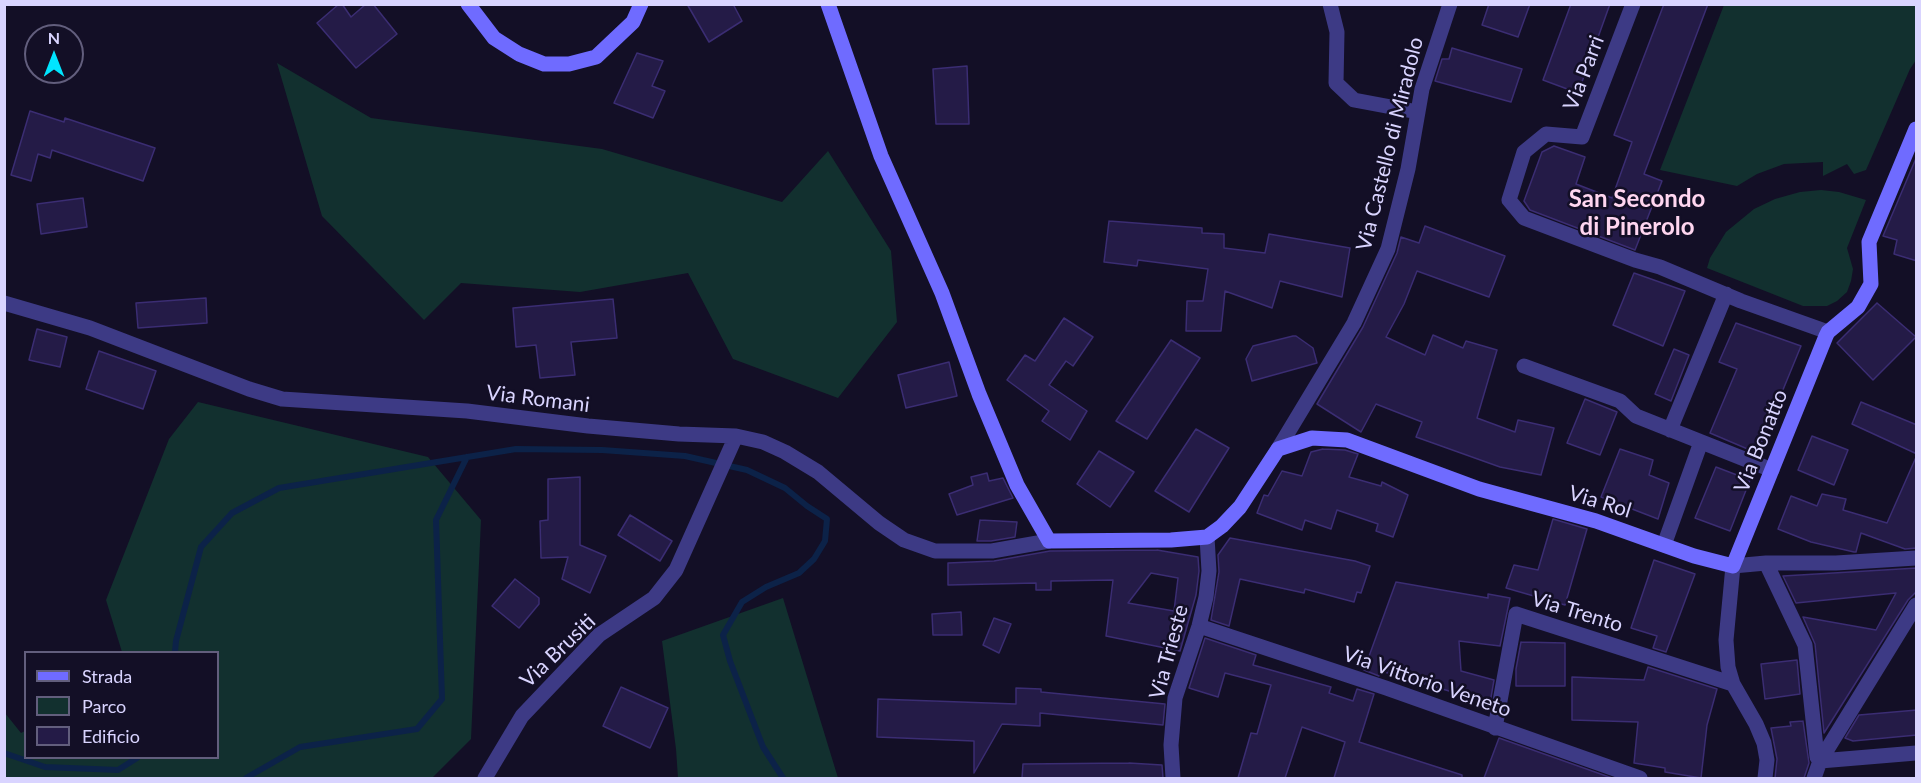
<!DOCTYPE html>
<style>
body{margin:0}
#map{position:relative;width:1921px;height:783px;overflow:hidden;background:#130f26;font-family:Lato,sans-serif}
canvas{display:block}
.frame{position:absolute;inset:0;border:6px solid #d9d4ff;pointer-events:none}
.legend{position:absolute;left:24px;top:651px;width:195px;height:108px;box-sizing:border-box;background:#130f26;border:2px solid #625e7d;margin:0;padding:8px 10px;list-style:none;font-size:18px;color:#d9d4ff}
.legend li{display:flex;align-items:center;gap:12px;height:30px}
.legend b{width:30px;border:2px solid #625e7d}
.north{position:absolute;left:24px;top:24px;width:60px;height:60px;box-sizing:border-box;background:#130f26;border:2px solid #625e7d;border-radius:50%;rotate:0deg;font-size:16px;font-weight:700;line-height:24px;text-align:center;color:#d9d4ff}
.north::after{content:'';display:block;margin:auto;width:21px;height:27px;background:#00e5ff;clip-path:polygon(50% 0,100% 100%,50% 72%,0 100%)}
</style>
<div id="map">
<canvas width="1921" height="783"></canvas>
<div class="frame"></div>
<ul class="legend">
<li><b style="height:8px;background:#6f6bff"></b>Strada</li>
<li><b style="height:16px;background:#12302f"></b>Parco</li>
<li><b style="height:16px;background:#241b47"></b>Edificio</li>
</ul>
<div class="north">N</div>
</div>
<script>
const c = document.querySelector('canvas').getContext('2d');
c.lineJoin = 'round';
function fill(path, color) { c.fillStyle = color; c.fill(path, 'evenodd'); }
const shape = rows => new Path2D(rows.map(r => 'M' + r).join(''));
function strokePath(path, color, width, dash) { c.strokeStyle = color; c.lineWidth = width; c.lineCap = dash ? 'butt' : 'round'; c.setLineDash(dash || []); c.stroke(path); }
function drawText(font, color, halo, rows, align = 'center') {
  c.font = font + ' Lato,sans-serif'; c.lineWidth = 5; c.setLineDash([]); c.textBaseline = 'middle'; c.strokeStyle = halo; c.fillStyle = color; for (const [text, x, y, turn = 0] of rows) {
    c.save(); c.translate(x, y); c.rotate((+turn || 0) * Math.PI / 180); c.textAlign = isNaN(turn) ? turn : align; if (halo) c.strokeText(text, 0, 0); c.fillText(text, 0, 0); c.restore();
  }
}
const green = shape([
 [1724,5,1916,5,1916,60,1910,69,1866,170,1854,174,1847,164,1823,176,1823,162,1784,164,1757,174,1737,186,1660,170],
 [277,63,371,118,602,149,782,202,828,151,891,251,897,322,838,398,733,359,688,273,580,292,461,283,424,320,322,216],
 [1821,190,1839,192,1866,200,1847,248,1853,269,1851,281,1847,292,1837,301,1827,306,1803,306,1707,268,1710,258,1726,232,1754,209,1775,199,1800,192],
 [198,402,428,457,481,520,471,739,432,778,5,778,5,713,21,733,25,731,26,758,218,758,218,652,122,652,106,600,169,439],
 [783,598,838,778,678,778,676,749,662,641]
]);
const stream = shape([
 [175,652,176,641,201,547,232,513,279,488,516,449,602,450,685,456,747,470,785,488,807,506,827,519,825,541,814,559,799,573,766,587,742,602,723,635,730,661,763,747,783,778],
 [4,753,45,767,118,770,137,758],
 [246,778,300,747,417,729,442,699,436,520,467,457]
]);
const building = shape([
 [339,4,342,4,351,17,366,4,373,4,397,34,356,68,317,23,339,4],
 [687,4,733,4,742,21,709,42,687,4],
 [1489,4,1530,4,1518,37,1482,25,1489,4],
 [1571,4,1610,4,1578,93,1543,80,1571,4],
 [1664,4,1708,4,1644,174,1662,181,1635,250,1530,210,1524,201,1542,152,1554,146,1585,157,1576,184,1612,198,1632,142,1614,135,1664,4],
 [1452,48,1522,69,1511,102,1435,81,1442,59,1449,59,1452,48],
 [637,53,663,61,652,86,665,91,653,118,614,103,637,53],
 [967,66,969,124,936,124,933,69,967,66],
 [30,111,64,122,65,118,155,148,143,181,52,150,50,158,38,154,31,181,11,175,30,111],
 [1917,156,1917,261,1894,254,1897,240,1883,236,1917,156],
 [83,198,87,227,41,234,37,204,83,198],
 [1109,221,1202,228,1202,233,1224,234,1224,248,1265,253,1269,234,1350,248,1342,297,1280,281,1272,308,1225,291,1221,331,1186,331,1187,301,1203,301,1208,269,1138,260,1137,266,1104,262,1109,221],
 [1425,226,1505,256,1489,297,1417,271,1404,304,1386,337,1425,355,1433,335,1463,348,1466,341,1497,350,1477,418,1515,432,1518,420,1554,428,1541,475,1500,467,1416,437,1422,422,1376,404,1361,432,1317,404,1363,327,1397,253,1401,237,1419,243,1425,226],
 [1634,273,1685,291,1663,346,1613,325,1634,273],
 [206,298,207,323,138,328,136,303,206,298],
 [613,299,617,338,571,342,575,375,540,378,536,345,516,347,513,308,613,299],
 [1877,303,1916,337,1873,380,1837,343,1877,303],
 [1064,318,1093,337,1073,366,1066,361,1049,385,1087,411,1070,440,1042,421,1049,411,1007,380,1025,355,1035,361,1064,318],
 [1736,323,1801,346,1757,453,1710,433,1737,369,1719,362,1736,323],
 [37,329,67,337,60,367,29,360,37,329],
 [1293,336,1296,336,1313,348,1317,363,1252,381,1246,359,1253,346,1293,336],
 [1171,340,1200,358,1147,439,1116,421,1171,340],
 [1674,349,1689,355,1671,401,1655,394,1674,349],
 [99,351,156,371,143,409,86,389,99,351],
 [949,362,957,396,906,408,898,375,949,362],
 [1585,399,1617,412,1600,455,1567,443,1585,399],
 [1861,402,1917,425,1917,454,1852,424,1861,402],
 [1196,429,1229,448,1189,512,1155,491,1196,429],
 [1812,436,1848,450,1834,485,1798,470,1812,436],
 [1323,449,1345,450,1358,454,1349,477,1381,486,1382,482,1408,495,1393,537,1376,531,1378,524,1337,510,1331,529,1305,520,1302,530,1257,513,1264,495,1268,496,1282,471,1302,476,1311,452,1323,449],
 [1620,449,1653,460,1649,475,1669,483,1658,519,1601,497,1620,449],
 [1099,451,1134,472,1110,507,1077,484,1099,451],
 [1917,455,1917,548,1905,549,1861,533,1856,552,1854,552,1811,542,1778,529,1791,496,1817,506,1822,494,1846,499,1843,510,1887,523,1917,455],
 [1716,467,1750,480,1730,531,1695,518,1716,467],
 [987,473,989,481,1003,478,1013,498,957,515,949,494,973,485,971,477,987,473],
 [580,477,580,545,606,556,590,593,562,579,568,557,541,558,540,521,548,520,548,479,580,477],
 [630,515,672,541,660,561,618,535,630,515],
 [1553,519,1587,529,1565,605,1506,588,1514,565,1538,570,1553,519],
 [980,520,1017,522,1015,537,991,541,977,541,980,520],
 [1230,538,1355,561,1370,566,1361,593,1357,592,1354,602,1305,589,1304,593,1240,579,1229,626,1211,620,1219,572,1218,555,1230,538],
 [1157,550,1198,557,1199,571,1196,595,1180,651,1106,636,1113,580,1051,581,1051,590,1036,590,1036,583,948,585,948,563,994,561,1050,551,1157,550],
 [1151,573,1178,578,1174,611,1128,603,1151,573],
 [1654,560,1695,574,1666,652,1653,648,1657,636,1631,628,1654,560],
 [1917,568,1917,591,1908,600,1824,733,1815,644,1803,617,1876,630,1896,593,1796,603,1783,576,1917,568],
 [515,579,539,598,539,604,519,628,492,606,515,579],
 [1396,582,1488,598,1488,594,1510,598,1500,646,1459,641,1461,671,1494,680,1490,703,1381,671,1379,676,1364,670,1396,582],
 [961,612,962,635,933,635,932,614,961,612],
 [994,618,1011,624,999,653,983,645,994,618],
 [1205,638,1256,655,1253,665,1331,687,1329,693,1353,701,1357,689,1374,694,1359,742,1462,775,1462,778,1334,778,1345,742,1302,727,1285,778,1238,778,1251,733,1257,734,1271,685,1225,673,1218,697,1189,688,1205,638],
 [1521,642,1565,643,1565,686,1516,686,1516,669,1521,642],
 [1797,660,1800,694,1765,699,1761,664,1797,660],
 [1648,667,1717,689,1707,725,1701,778,1665,772,1665,768,1634,763,1638,722,1572,720,1572,677,1644,680,1648,667],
 [621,687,668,708,650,748,603,726,621,687],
 [1016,688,1041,689,1041,692,1165,704,1163,725,1040,713,1040,726,1002,724,974,773,974,741,877,737,878,699,1016,704,1016,688],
 [1917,710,1917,735,1853,741,1845,738,1859,715,1917,710],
 [1803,721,1809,763,1804,778,1775,778,1777,759,1771,728,1791,726,1790,722,1803,721],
 [1499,738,1612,778,1484,778,1499,738],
 [1129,763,1162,765,1163,778,1022,778,1023,764,1129,763]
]);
const street = shape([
 [1330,4,1337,32,1336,83,1354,100,1418,112],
 [1633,4,1582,137,1546,134,1524,152,1509,200,1524,218,1635,260,1660,267,1741,301,1828,332],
 [4,303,90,328,249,389,282,399,467,411,588,426,679,434,736,436,763,442,785,452,818,472,879,523,904,540,935,551,992,551,1049,541],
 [1524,366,1620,401,1636,416,1772,470],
 [1670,430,1726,294],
 [1278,449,1354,323,1388,249,1408,169,1422,89,1450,4],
 [1664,545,1701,442],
 [1766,563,1805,645,1817,757,1820,761],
 [1199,626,1386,688,1640,778],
 [1495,728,1516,614,1733,684],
 [1820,761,1916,753],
 [485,778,522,716,599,635,654,598,676,570,736,436],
 [1173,778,1171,745,1175,698,1199,626,1206,597,1209,571,1207,537],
 [1765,778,1767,760,1764,743,1756,724,1733,684,1728,667,1726,640,1733,566,1766,563,1836,563,1916,558],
 [1814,778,1820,761,1916,605]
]);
const secondary = shape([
 [468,4,494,38,519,54,544,64,569,64,596,57,633,22,641,4],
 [828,4,881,156,942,293,979,394,1017,485,1049,541,1171,540,1207,537,1222,526,1240,507,1278,449,1312,438,1347,440,1479,489,1596,521,1694,556,1733,566,1826,336,1828,332,1858,307,1871,284,1869,242,1916,129]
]);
const streetNames = [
 ["Via Parri",1584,73,-69],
 ["Via Castello di Miradolo",1390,144,-76],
 ["Via Romani",538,399,7],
 ["Via Bonatto",1761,441,-68],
 ["Via Rol",1600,502,17],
 ["Via Trento",1577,612,17],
 ["Via Brusiti",558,651,-44],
 ["Via Trieste",1169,652,-75],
 ["Via Vittorio Veneto",1427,682,19]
];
const quarterNames = [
 ["San Secondo",1637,199],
 ["di Pinerolo",1637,227]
];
fill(green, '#12302f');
strokePath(stream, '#0c2248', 6);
fill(building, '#241b47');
strokePath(building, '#3b2d73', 1.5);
strokePath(street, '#3d3a85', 15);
strokePath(secondary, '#6f6bff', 15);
drawText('21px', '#d9d4ff', '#130f26', streetNames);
drawText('bold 24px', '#ffd6f0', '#130f26', quarterNames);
</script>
